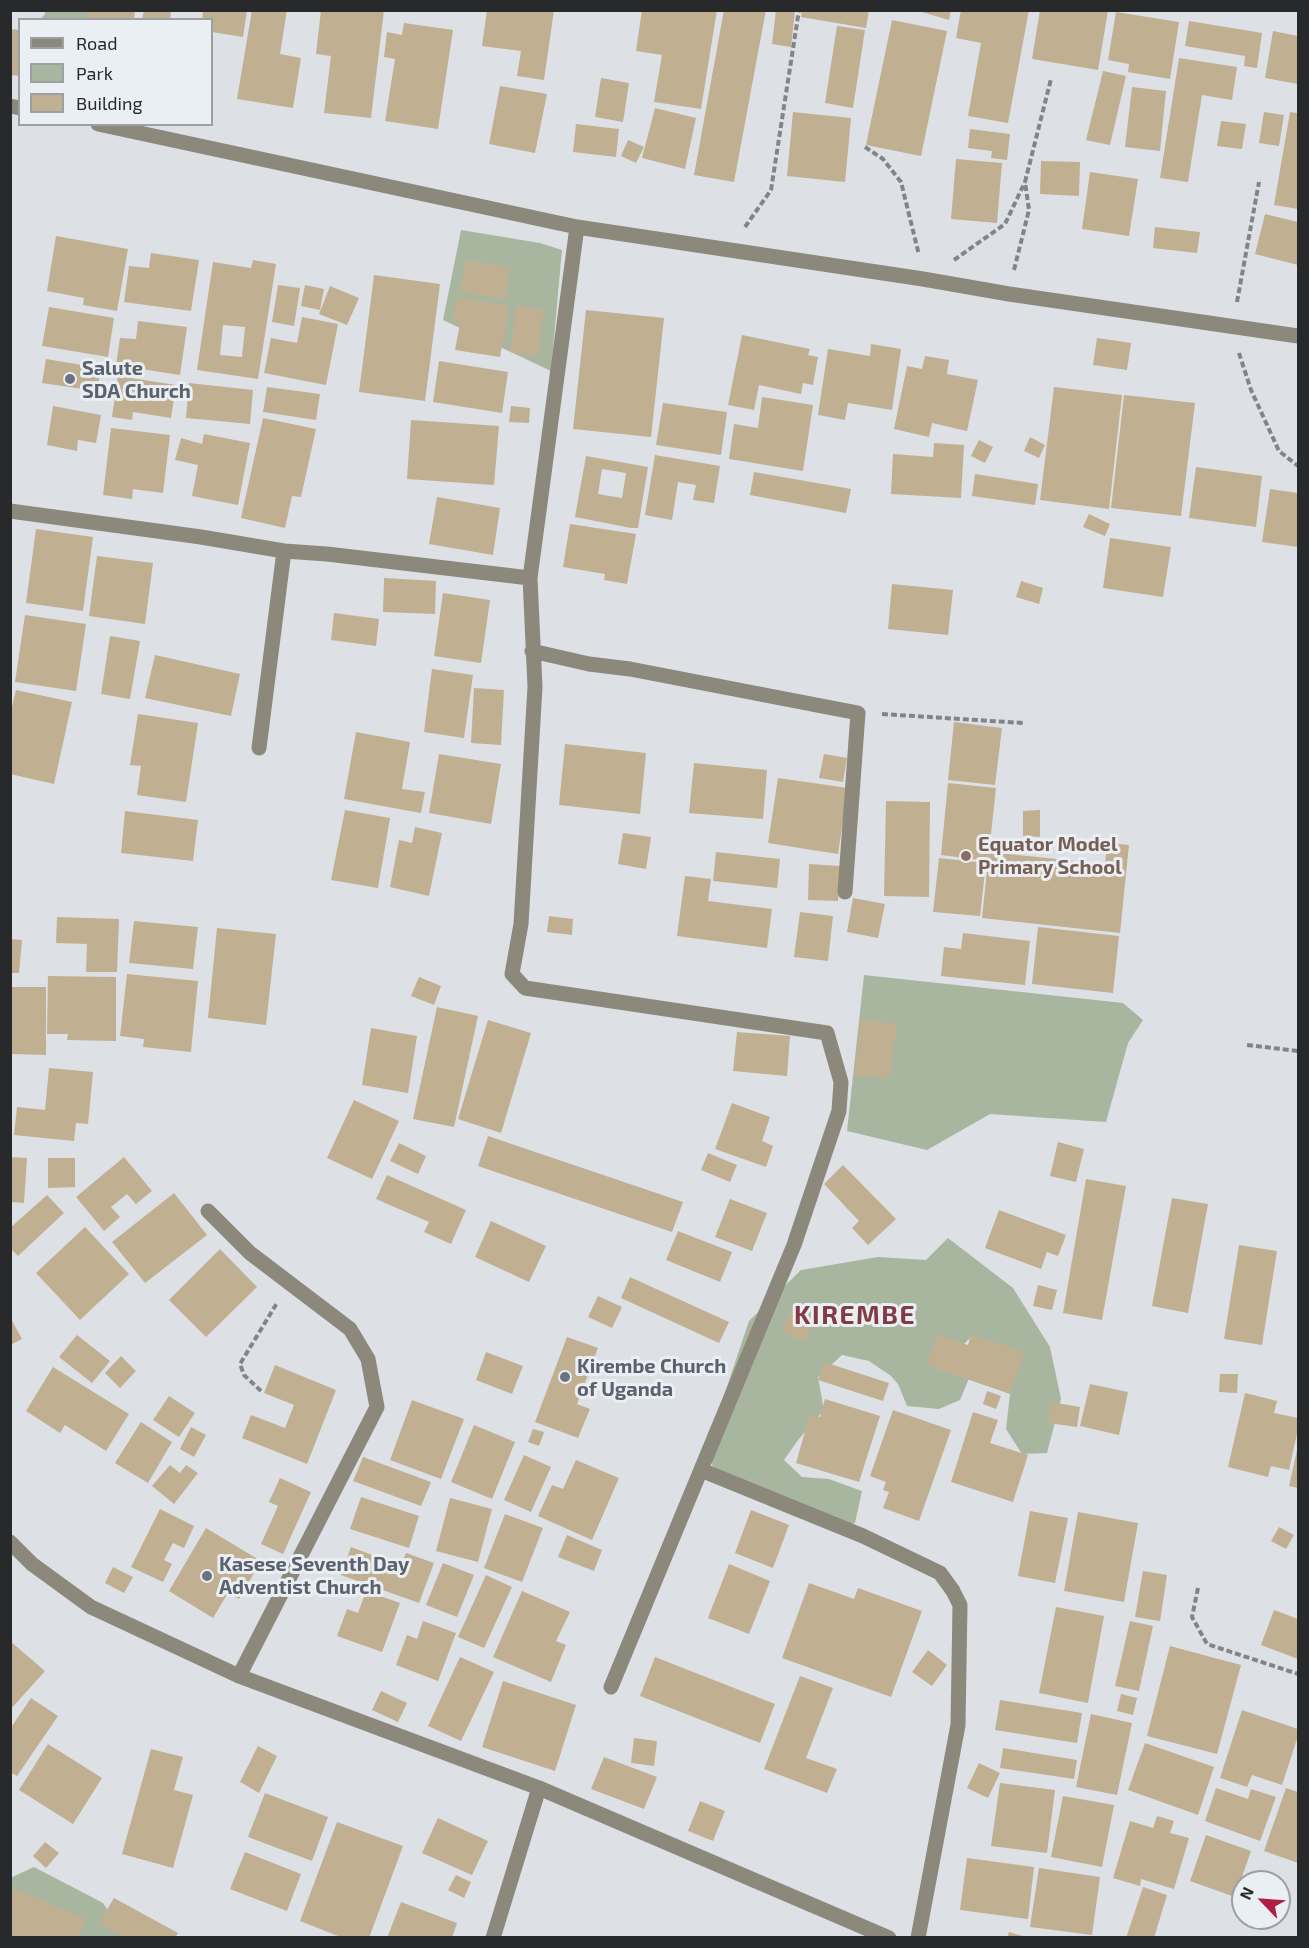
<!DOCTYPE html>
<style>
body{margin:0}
#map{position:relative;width:1309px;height:1948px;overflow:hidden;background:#dde1e5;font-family:"Exo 2",sans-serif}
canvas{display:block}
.frame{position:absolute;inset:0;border:12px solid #28292b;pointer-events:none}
.legend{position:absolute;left:18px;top:18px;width:195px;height:108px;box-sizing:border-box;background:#eaeff3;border:2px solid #9ca0a3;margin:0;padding:8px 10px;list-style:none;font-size:18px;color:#28292b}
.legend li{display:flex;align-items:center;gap:12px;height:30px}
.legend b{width:30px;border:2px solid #9ca0a3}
.north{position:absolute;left:1231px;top:1870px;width:60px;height:60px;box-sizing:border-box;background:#eaeff3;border:2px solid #9ca0a3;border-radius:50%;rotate:295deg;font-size:16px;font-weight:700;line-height:24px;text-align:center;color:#28292b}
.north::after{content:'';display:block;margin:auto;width:21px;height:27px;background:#af1c44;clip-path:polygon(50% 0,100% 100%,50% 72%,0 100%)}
</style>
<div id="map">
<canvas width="1309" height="1948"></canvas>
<div class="frame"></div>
<ul class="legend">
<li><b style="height:8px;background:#8c887b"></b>Road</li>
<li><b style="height:16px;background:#a9b69f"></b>Park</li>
<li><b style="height:16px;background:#c1af92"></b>Building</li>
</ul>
<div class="north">N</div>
</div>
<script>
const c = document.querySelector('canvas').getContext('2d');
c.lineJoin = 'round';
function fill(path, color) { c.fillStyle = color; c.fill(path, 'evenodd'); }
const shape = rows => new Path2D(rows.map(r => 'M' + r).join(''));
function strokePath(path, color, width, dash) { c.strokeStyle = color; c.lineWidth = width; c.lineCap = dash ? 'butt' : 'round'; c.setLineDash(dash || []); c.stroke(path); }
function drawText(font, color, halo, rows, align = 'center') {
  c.font = font + ' "Exo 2",sans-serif'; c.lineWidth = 6; c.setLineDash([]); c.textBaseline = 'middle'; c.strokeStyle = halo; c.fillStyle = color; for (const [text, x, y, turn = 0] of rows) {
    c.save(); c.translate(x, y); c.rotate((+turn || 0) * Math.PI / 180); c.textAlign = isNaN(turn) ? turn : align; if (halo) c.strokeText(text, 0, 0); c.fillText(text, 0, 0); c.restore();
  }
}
const green = shape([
 [45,11,97,11,95,19,40,20,45,14],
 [461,230,540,243,562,250,551,371,443,320],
 [864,975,1123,1003,1143,1020,1128,1043,1106,1122,990,1114,927,1150,847,1131],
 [948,1238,1013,1288,1050,1347,1061,1399,1047,1453,1022,1454,1006,1429,1011,1385,971,1337,959,1349,970,1376,960,1400,939,1409,907,1406,898,1384,891,1376,869,1361,842,1355,818,1377,824,1410,798,1440,784,1460,802,1477,829,1479,862,1491,855,1523,833,1531,717,1482,707,1446,749,1321,801,1270,878,1257,926,1260],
 [34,1867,103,1903,125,1937,11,1937,10,1878]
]);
const building = shape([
 [90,10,135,10,134,20,88,20],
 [144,10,171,10,170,20,142,20],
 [203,10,247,10,243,37,212,32,212,20,202,20],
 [252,10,287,10,280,54,301,58,293,108,237,99],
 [321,10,384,10,371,118,324,113,331,56,316,54],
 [487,10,554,10,544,80,517,76,521,51,482,46],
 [642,10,717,10,701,109,654,102,662,55,636,51],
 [724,10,766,10,734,182,694,175],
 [776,10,795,10,791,47,772,44],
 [802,10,869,10,866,28,801,17],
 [915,10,951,10,949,20],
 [961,10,1029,10,1008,123,968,116,981,43,956,38],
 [1040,10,1108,11,1098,70,1032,59],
 [1116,12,1179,22,1170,79,1128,72,1129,64,1108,60],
 [892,20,947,31,921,156,866,145],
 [1189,21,1262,33,1257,68,1244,66,1245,56,1185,46],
 [404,23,453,30,438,129,385,121,395,59,384,57,387,32,402,35],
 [837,26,865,30,853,108,825,103],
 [10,29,20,30,20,76,10,75],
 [1273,31,1298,36,1298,84,1265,78],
 [1179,58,1237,67,1232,100,1202,95,1188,182,1160,178],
 [1103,71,1126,76,1110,145,1086,140],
 [601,78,629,83,623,122,595,117],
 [500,86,547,94,535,153,489,144],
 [1132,87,1166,91,1160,151,1125,147],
 [655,108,696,118,685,169,642,158],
 [793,112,851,118,845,182,787,176],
 [1264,112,1284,115,1279,146,1259,143],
 [1290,112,1298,113,1298,209,1274,205],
 [1221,121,1246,124,1242,149,1217,146],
 [576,124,619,129,616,157,573,152],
 [970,129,1010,134,1007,160,991,158,992,151,968,148],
 [628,140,644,147,636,163,621,156],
 [956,159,1002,163,997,223,951,219],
 [1041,161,1080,162,1079,196,1040,194],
 [1090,172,1138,179,1129,236,1082,229],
 [1265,214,1298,222,1298,265,1255,254],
 [1155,227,1200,232,1197,253,1153,248],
 [56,236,128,249,117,311,83,305,84,298,47,291],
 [151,253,199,260,191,311,124,302,129,266,149,268],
 [253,260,276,264,258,379,197,370,213,262,251,268],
 [223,325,245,327,242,357,220,355],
 [466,260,510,267,505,299,460,292],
 [374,275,440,284,425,401,359,392],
 [278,285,300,288,294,326,272,322],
 [305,285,324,289,320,310,301,306],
 [330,286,359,298,347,325,319,314],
 [457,297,509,306,500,357,455,350,460,323,453,322],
 [516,306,544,310,538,356,510,352],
 [49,307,114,318,108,357,42,346],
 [586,310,664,318,651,437,573,429],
 [302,317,338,324,326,385,264,373,271,338,297,343],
 [138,321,187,327,180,375,116,365,120,338,136,339],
 [742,335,810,349,808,355,818,357,813,385,803,383,801,394,759,385,754,410,728,405],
 [1097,338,1131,343,1127,370,1093,365],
 [871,344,901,349,892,410,848,403,845,420,818,415,828,349,870,356],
 [925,356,949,360,947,374,978,380,967,431,932,423,929,437,894,429,907,366,922,369],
 [46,359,101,368,97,391,42,383],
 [439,361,508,372,502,413,433,402],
 [118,376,176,385,171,418,133,412,132,420,112,417],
 [189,383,253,390,250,424,186,418],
 [267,387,320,394,316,420,263,412],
 [1054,387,1122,395,1109,509,1040,500],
 [1124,395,1195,403,1181,516,1111,508],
 [762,397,813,405,803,471,729,459,734,424,758,428],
 [663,403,727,412,721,455,656,445],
 [53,406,101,415,96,443,78,440,77,451,47,445],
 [511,406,530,408,529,423,509,422],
 [263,418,316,429,301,497,292,496,285,528,241,518],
 [411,420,499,426,494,485,407,479],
 [111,428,170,435,163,493,133,489,132,499,103,495],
 [204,434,250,443,238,505,192,496,198,465,175,460,181,438,202,444],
 [1030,437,1045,445,1039,458,1024,451],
 [979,440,993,447,985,463,971,456],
 [934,443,964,445,961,498,891,494,893,454,933,457],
 [655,455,720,466,714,503,693,500,696,485,678,482,672,520,645,515],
 [586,456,648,467,638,528,631,528,575,517],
 [602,469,626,473,622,498,598,494],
 [1196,467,1262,476,1256,527,1189,518],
 [754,472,851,489,846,513,750,495],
 [975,474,1038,484,1035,505,972,496],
 [1270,489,1298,493,1298,547,1262,542],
 [437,497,500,508,493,555,429,544],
 [1089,514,1110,524,1105,536,1083,527],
 [570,524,636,534,627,584,604,580,605,574,563,567],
 [36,529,93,537,83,611,26,603],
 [1110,538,1171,547,1163,597,1103,588],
 [97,556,153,563,145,624,89,616],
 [384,578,436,581,435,614,383,612],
 [1021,581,1043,588,1039,604,1016,597],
 [892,584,953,590,948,635,888,629],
 [443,593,490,600,481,663,434,656],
 [334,613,379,619,376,646,331,640],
 [25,615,86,624,76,691,15,682],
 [110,636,140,641,130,699,101,694],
 [155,655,240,674,231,716,145,698],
 [432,669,473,675,464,738,424,732],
 [474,688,504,690,501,745,471,743],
 [16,690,72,702,54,784,10,774,10,715],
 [138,714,198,723,186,802,137,795,141,766,130,765],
 [954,722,1002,728,995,785,948,780],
 [356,732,410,742,402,789,425,792,421,813,344,799],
 [565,744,646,753,640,814,559,805],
 [439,754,501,764,491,824,429,813],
 [824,754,847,758,843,782,819,778],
 [694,763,767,770,763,819,689,813],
 [778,778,848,788,838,854,768,843],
 [948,783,996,788,989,852,1105,864,1107,843,1129,845,1120,933,982,918,988,861,941,855],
 [886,801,930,802,929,897,884,896],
 [345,810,390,818,378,888,331,880],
 [1040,810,1040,837,1023,836,1023,811],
 [125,811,198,820,193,861,121,853],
 [415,827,442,833,429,896,390,887,399,840,412,843],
 [623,833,651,837,646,869,618,864],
 [716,852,780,859,777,888,713,881],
 [939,858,986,863,980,916,933,912],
 [809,864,840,866,838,901,808,900],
 [685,876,711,879,708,901,772,909,767,948,677,936],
 [853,898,885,904,878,938,847,932],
 [800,912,833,916,828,961,794,957],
 [549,916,573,919,572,935,547,932],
 [57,917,119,919,117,972,86,972,87,944,56,943],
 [134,921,198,927,193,969,129,963],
 [1038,927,1119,936,1113,993,1032,984],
 [217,928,276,934,266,1025,208,1018],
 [963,933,1030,941,1025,985,941,976,944,947,961,949],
 [10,939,22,940,19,973,10,973],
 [127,974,198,981,191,1052,143,1047,144,1039,120,1036],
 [48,976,116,977,116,1041,67,1040,68,1034,47,1034],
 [419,977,441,986,434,1005,411,996],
 [10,987,46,987,46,1055,10,1054],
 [437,1007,478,1016,454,1127,413,1119],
 [488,1020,531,1033,501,1133,458,1119],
 [861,1020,897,1024,889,1079,854,1075],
 [371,1028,417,1036,408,1093,362,1085],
 [737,1032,790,1036,787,1076,733,1071],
 [49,1068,93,1072,88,1124,76,1123,74,1141,14,1135,17,1107,45,1110],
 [354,1100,399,1121,372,1179,327,1158],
 [732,1103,770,1117,762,1141,773,1146,766,1167,715,1149],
 [488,1136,683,1202,672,1232,478,1166],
 [1058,1142,1084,1149,1076,1182,1050,1176],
 [399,1143,426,1156,418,1174,390,1161],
 [708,1153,737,1165,730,1182,701,1170],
 [10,1157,27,1158,24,1203,10,1202],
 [124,1157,152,1191,136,1204,127,1194,111,1207,120,1217,104,1231,76,1197],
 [48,1158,75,1158,75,1187,48,1188],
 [843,1165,896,1219,868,1245,852,1228,859,1221,824,1184],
 [387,1175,466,1210,451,1244,424,1232,429,1222,376,1199],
 [1086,1179,1126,1186,1102,1320,1063,1313],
 [174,1193,207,1235,145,1283,112,1242],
 [47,1195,64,1213,18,1256,10,1248,10,1228],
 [1172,1198,1208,1204,1188,1313,1152,1306],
 [730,1199,767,1213,752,1251,715,1237],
 [999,1210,1066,1235,1058,1256,1047,1252,1041,1269,985,1248],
 [491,1221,546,1246,529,1282,475,1257],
 [85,1227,129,1274,80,1320,36,1273],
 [678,1231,732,1252,720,1282,666,1260],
 [1239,1245,1277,1251,1262,1345,1224,1339],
 [220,1249,257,1287,206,1337,169,1300],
 [630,1277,729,1322,719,1343,621,1298],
 [1038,1285,1057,1290,1052,1310,1033,1306],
 [598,1296,622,1307,612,1328,588,1317],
 [792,1308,814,1319,804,1342,782,1332],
 [10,1317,22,1339,10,1345],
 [937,1334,968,1345,971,1334,1024,1352,1010,1394,926,1365],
 [77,1335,110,1361,92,1383,59,1357],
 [567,1337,598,1348,577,1404,590,1409,578,1438,535,1422],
 [486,1352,523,1366,512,1394,476,1380],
 [121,1356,136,1371,120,1388,105,1373],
 [824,1362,889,1383,883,1401,818,1380],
 [275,1365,336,1390,307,1464,242,1438,251,1415,285,1428,294,1405,264,1393],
 [53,1367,129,1414,106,1451,65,1425,60,1433,26,1411],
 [1220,1374,1238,1374,1237,1393,1219,1392],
 [1090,1384,1128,1392,1119,1435,1080,1426],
 [987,1391,1001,1396,996,1409,983,1404],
 [1245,1393,1277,1401,1274,1413,1298,1418,1298,1429,1289,1470,1271,1466,1268,1477,1228,1467],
 [169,1396,195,1413,179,1437,153,1420],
 [825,1399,880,1416,859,1482,796,1463,810,1414,820,1417],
 [412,1400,464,1419,441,1479,390,1460],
 [1051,1402,1080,1407,1077,1427,1048,1423],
 [893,1410,951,1430,919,1521,883,1508,889,1492,883,1490,886,1482,870,1476],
 [973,1412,998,1420,990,1443,1028,1455,1013,1502,951,1482],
 [141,1422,172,1442,148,1483,115,1463],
 [474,1425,515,1442,492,1499,451,1482],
 [191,1427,206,1435,194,1457,180,1449],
 [533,1429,544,1432,539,1446,528,1442],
 [1298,1446,1298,1488,1289,1486],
 [524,1455,551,1467,531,1512,504,1500],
 [363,1457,431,1482,421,1506,353,1481],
 [576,1460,619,1478,592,1540,538,1516,552,1485,563,1489],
 [170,1465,180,1473,186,1465,198,1473,174,1504,152,1486],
 [280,1478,311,1492,283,1554,261,1544,278,1506,269,1502],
 [361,1497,419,1516,409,1548,350,1529],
 [450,1498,492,1509,478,1562,436,1551],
 [160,1509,194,1526,184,1548,173,1543,164,1560,172,1564,163,1582,131,1567],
 [751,1510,789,1525,773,1568,735,1553],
 [1030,1511,1068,1518,1055,1583,1018,1576],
 [1078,1512,1138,1523,1124,1602,1064,1591],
 [505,1514,543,1528,522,1582,484,1568],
 [1279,1527,1294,1535,1286,1549,1271,1541],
 [206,1528,261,1561,239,1599,228,1593,213,1618,169,1591],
 [567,1535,602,1550,594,1571,558,1557],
 [351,1547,388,1561,385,1571,398,1575,406,1553,434,1563,419,1603,341,1575],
 [443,1563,474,1575,457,1617,426,1605],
 [729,1564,770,1581,749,1634,708,1618],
 [113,1567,133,1577,124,1593,105,1583],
 [1143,1571,1167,1575,1160,1621,1135,1617],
 [486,1575,512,1587,484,1648,458,1637],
 [809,1583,854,1599,858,1588,922,1611,891,1697,782,1658],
 [366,1591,400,1603,382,1652,337,1636,347,1609,358,1613],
 [522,1591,570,1612,556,1641,566,1645,551,1682,493,1657],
 [1056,1607,1104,1616,1088,1703,1039,1693],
 [1274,1610,1298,1619,1298,1659,1261,1645],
 [423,1621,456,1633,438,1681,396,1665,407,1635,417,1639],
 [1130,1621,1153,1626,1139,1691,1115,1686],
 [10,1641,45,1671,10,1710],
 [1170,1646,1241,1665,1217,1754,1147,1736],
 [928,1650,947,1665,932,1686,912,1672],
 [460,1657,494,1672,461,1741,428,1726],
 [655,1657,775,1704,760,1743,640,1696],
 [800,1676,833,1688,806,1758,837,1769,827,1793,764,1769],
 [503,1681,576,1705,555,1771,482,1747],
 [381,1691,407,1703,398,1722,372,1710],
 [1121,1694,1137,1698,1133,1715,1117,1711],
 [31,1698,58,1716,17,1776,10,1772,10,1729],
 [1000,1700,1082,1713,1077,1743,995,1730],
 [1242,1710,1298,1729,1298,1736,1282,1785,1252,1775,1247,1787,1220,1778],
 [1091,1714,1132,1723,1117,1795,1076,1787],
 [634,1738,657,1741,654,1766,631,1763],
 [1145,1743,1214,1767,1198,1815,1128,1790],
 [48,1744,102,1778,73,1824,19,1790],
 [258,1746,277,1756,259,1793,240,1782],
 [1003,1748,1077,1760,1074,1779,1000,1768],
 [151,1749,183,1757,174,1790,193,1795,173,1868,122,1854],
 [604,1757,657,1777,644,1809,591,1789],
 [979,1763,1000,1773,988,1798,967,1788],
 [1000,1783,1055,1790,1047,1853,991,1846],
 [1216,1788,1248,1799,1251,1789,1276,1797,1260,1841,1205,1821],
 [1286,1788,1298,1792,1298,1863,1264,1851],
 [265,1793,328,1817,312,1861,248,1837],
 [1063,1796,1114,1805,1102,1867,1051,1857],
 [700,1801,725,1811,713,1841,688,1831],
 [1157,1816,1174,1821,1170,1833,1189,1838,1174,1889,1141,1879,1140,1886,1113,1878,1130,1821,1153,1828],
 [438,1818,488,1841,472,1875,422,1853],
 [337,1822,403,1846,369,1938,343,1938,300,1921],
 [1206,1835,1251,1851,1235,1897,1190,1881],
 [45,1842,59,1853,46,1868,33,1856],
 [245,1852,301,1874,287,1911,230,1889],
 [967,1858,1034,1867,1028,1919,960,1910],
 [1039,1868,1100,1877,1092,1935,1030,1927],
 [456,1875,471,1882,464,1898,448,1890],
 [1143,1887,1167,1895,1154,1938,1126,1938],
 [15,1889,86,1919,78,1938,10,1938,10,1899],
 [114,1898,178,1933,175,1938,125,1938,99,1923],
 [401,1902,457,1923,452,1938,387,1938],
 [1009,1932,1026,1937,1025,1938,1007,1938]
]);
const path = shape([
 [865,147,883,159,901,182,919,255],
 [745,227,771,190,799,10],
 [954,260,1005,224,1025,182],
 [1014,270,1029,210,1025,182,1051,79],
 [1237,302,1259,182],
 [1239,353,1251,390,1279,451,1298,466],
 [882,714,1023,723],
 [1247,1045,1298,1051],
 [261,1391,244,1375,240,1364,277,1303],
 [1198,1588,1192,1617,1207,1644,1298,1674]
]);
const minor = shape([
 [10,106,20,108],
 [98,124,577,227,923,279,1009,294,1298,336],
 [577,227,530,578,535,687,521,924,512,974,525,988,827,1033,841,1082,839,1111,794,1245,611,1687],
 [10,511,201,537,284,551,327,554,530,578],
 [532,651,589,664,630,669,858,713,845,892],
 [259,748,284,551],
 [208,1211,250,1253,350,1329,368,1359,377,1407,239,1676],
 [701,1470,863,1536,940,1573,953,1591,960,1605,958,1725,918,1938],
 [10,1542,32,1564,91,1607,239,1676,539,1788,889,1938],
 [493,1938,539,1788]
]);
const markers = [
 [70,379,6,"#6b7280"],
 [966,856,6,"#8d6e63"],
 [565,1377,6,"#6b7280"],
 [207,1576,6,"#6b7280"]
];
const worshipNames = [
 ["Salute",82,368],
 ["SDA Church",82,391],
 ["Kirembe Church",577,1366],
 ["of Uganda",577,1389],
 ["Kasese Seventh Day",219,1564],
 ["Adventist Church",219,1587]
];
const educationNames = [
 ["Equator Model",978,844],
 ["Primary School",978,867]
];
const districtNames = [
 ["KIREMBE",855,1315]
];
fill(green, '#a9b69f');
fill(building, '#c1af92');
strokePath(path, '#828588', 4, [6, 3]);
strokePath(minor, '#8c887b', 15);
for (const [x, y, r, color] of markers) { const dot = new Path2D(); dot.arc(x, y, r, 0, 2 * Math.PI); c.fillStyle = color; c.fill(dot); strokePath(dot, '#eaeff3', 2); }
drawText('bold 20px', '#5b616d', '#eaeff3', worshipNames, 'left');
drawText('bold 20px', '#785e54', '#eaeff3', educationNames, 'left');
c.letterSpacing = '1.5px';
drawText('bold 26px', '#823a45', '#eaeff3', districtNames);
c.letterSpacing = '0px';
</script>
